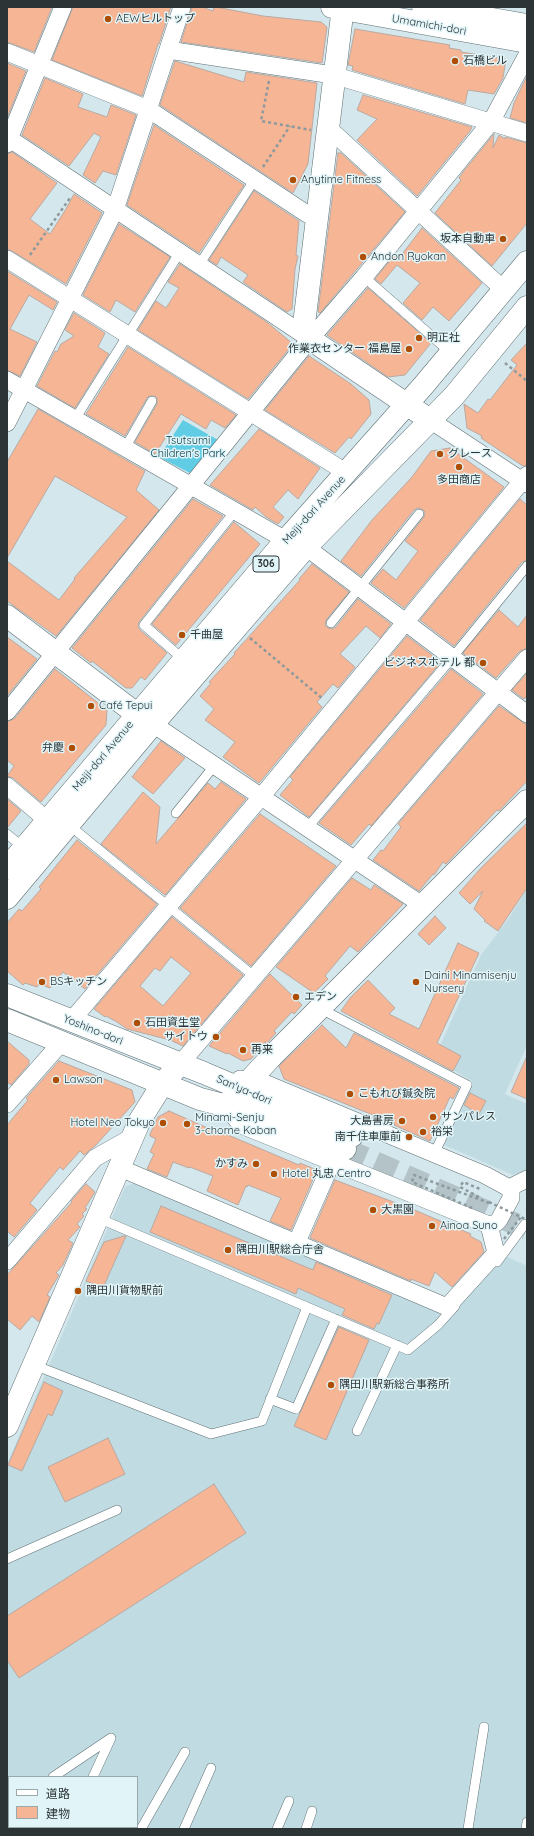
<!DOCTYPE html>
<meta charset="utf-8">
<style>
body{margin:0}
#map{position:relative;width:534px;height:1836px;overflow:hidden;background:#d4e7ec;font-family:Quicksand,"Noto Sans JP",sans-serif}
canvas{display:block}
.frame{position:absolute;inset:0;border:8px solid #2d3436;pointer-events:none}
.legend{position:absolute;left:8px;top:1776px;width:130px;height:52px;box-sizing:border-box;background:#e1f5f9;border:1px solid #99a8ab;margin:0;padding:5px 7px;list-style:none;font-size:12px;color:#2d3436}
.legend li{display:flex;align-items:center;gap:8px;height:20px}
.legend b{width:20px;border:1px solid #99a8ab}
</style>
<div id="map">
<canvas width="534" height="1836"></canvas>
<div class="frame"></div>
<ul class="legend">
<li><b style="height:5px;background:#fff"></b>道路</li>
<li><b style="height:11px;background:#f6b594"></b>建物</li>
</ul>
</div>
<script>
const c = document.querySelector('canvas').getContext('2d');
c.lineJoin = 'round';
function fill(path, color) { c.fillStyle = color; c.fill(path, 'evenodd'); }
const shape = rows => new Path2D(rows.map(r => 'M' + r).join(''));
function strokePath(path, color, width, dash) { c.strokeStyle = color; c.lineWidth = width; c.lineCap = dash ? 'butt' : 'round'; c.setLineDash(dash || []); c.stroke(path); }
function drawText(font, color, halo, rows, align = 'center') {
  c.font = font + ' Quicksand,"Noto Sans JP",sans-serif'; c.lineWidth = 3; c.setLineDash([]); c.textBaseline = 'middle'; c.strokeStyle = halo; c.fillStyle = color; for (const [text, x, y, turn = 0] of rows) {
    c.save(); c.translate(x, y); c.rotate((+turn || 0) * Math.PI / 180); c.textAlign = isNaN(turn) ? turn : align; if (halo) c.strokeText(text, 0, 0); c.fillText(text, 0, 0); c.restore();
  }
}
const built = shape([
 [527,889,527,1045,505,1094,527,1104,527,1170,513,1175,442,1144,472,1081,434,1059,481,955,509,918],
 [139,1181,446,1313,501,1254,527,1266,527,1829,7,1829,7,1464,125,1187],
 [9,1777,137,1777,137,1827,9,1827]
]);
const green = shape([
 [183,420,218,440,192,474,159,457]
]);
const building = shape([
 [7,7,52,7,34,52,7,42,7,7],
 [73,7,171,7,159,44,158,44,142,96,52,60,73,7],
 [192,7,202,7,213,11,214,7,216,7,263,16,321,22,327,27,322,63,181,42,192,7],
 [355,29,450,45,449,48,461,50,461,52,506,59,503,78,494,94,468,90,465,104,352,70,353,66,348,65,355,29],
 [175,61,244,82,246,72,317,83,308,164,293,193,160,105,175,61],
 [7,63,26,71,7,118,7,63],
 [527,76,527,123,510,118,514,103,527,76],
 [45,78,83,94,78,107,107,117,111,105,136,115,116,175,103,171,95,183,83,175,101,137,94,133,69,166,22,135,45,78],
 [363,95,472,127,470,131,417,196,357,140,377,119,357,110,363,95],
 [154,125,244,185,199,253,127,205,154,125],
 [494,134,493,148,499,135,505,139,505,137,527,143,527,223,492,266,435,213,461,180,459,178,463,172,494,134],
 [12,152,57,183,30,219,50,234,66,209,74,194,102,213,66,284,12,251,7,249,7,154,12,152],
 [338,153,341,153,405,212,320,313,318,312,338,153],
 [254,191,299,221,296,255,298,256,295,269,292,309,287,312,243,282,248,275,221,257,217,265,209,260,254,191],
 [119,224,170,257,135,312,116,300,110,312,83,295,119,224],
 [422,228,482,283,449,321,433,307,422,320,403,303,420,283,397,265,381,284,375,279,396,253,400,257,422,228],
 [180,264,268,323,293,344,248,399,138,330,156,301,166,308,179,288,168,282,180,264],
 [7,271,57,302,53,310,29,295,10,329,37,342,20,376,7,370,7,271],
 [368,288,431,343,405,375,388,377,327,335,368,288],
 [74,313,105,333,98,347,109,354,75,408,37,386,55,351,57,352,61,344,74,336,65,330,74,313],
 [527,343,527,465,523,466,481,438,482,436,467,428,464,404,478,413,488,399,490,400,517,365,511,360,527,343],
 [128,347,236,415,225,428,211,420,206,429,181,414,155,454,135,442,157,404,157,398,155,396,149,396,147,398,125,436,86,414,128,347],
 [309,356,351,384,369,400,371,414,351,439,349,437,335,453,265,410,309,356],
 [38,409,145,471,136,490,159,510,56,636,7,601,7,561,59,600,75,579,74,578,127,517,55,476,7,558,7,462,38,409],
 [259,429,320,468,298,499,288,490,273,507,284,517,278,524,266,517,255,507,253,510,210,485,259,429],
 [450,448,504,487,404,608,371,583,383,569,396,580,418,551,405,541,424,517,425,512,422,509,417,508,414,510,361,576,341,561,372,520,412,477,431,451,450,448],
 [193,499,223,516,139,622,138,627,140,630,167,653,145,680,141,677,132,688,126,688,92,661,91,663,72,648,193,499],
 [520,499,527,505,527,560,522,562,454,646,420,620,520,499],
 [234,522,260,544,176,645,152,624,234,522],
 [312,564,349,592,326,620,325,625,328,628,333,629,336,627,358,599,391,624,380,638,366,626,340,654,355,667,338,688,333,684,317,702,322,707,259,783,223,757,235,742,205,720,214,709,200,696,211,683,209,682,235,654,234,653,300,580,299,579,312,564],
 [499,610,518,627,527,615,527,648,519,652,496,678,463,653,499,610],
 [407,636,441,662,309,817,280,795,293,780,290,777,407,636],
 [7,637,37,659,7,696,7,637],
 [55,669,107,710,106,725,41,802,13,778,7,776,14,766,7,760,7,722,15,718,55,669],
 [451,669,483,694,371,826,369,824,351,845,319,823,451,669],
 [527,673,527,696,524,699,512,690,527,673],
 [499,706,527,725,527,781,499,811,497,810,446,864,443,862,434,875,433,874,419,891,373,860,381,850,383,851,401,827,398,824,499,706],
 [161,741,185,758,153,794,132,777,161,741],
 [221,782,246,799,165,895,101,844,143,792,160,807,156,844,208,783,215,789,221,782],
 [7,799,21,811,7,828,7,799],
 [260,814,336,866,251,966,180,908,260,814],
 [527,823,527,888,498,931,484,921,485,920,474,909,483,891,470,904,459,893,481,868,527,823],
 [77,840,157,904,85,989,63,972,50,988,39,984,37,987,25,983,23,985,7,971,7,923,19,909,22,911,41,889,39,887,77,840],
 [352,878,371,890,374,885,403,904,358,952,350,946,325,976,328,979,314,993,276,967,352,878],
 [435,916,446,928,429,945,418,934,435,916],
 [172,917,243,975,183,1046,170,1040,127,1029,117,1022,106,1016,105,1017,94,1009,172,917],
 [171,957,191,973,163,1006,140,986,155,968,160,971,171,957],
 [458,943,479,953,437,1043,461,1056,453,1071,341,1011,350,998,368,980,395,1008,389,1014,419,1029,458,943],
 [270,974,302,1005,294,1014,292,1012,274,1031,276,1033,266,1044,265,1042,251,1059,243,1061,228,1053,227,1054,209,1046,270,974],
 [322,1025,346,1048,354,1033,459,1088,453,1099,450,1097,430,1141,394,1125,395,1124,284,1079,279,1066,322,1025],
 [7,1041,29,1060,29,1064,11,1085,7,1082,7,1041],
 [527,1056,527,1099,511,1092,527,1056],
 [59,1061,132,1090,135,1102,95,1146,84,1155,80,1151,63,1170,60,1167,30,1203,37,1210,14,1237,7,1231,7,1125,28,1100,26,1098,59,1061],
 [470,1093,486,1101,479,1114,464,1105,470,1093],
 [169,1111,221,1134,221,1132,299,1165,300,1163,317,1170,291,1230,270,1221,281,1198,248,1185,247,1187,246,1186,238,1205,207,1191,213,1176,190,1167,189,1168,173,1162,167,1177,147,1169,154,1154,150,1152,156,1139,150,1136,150,1134,158,1117,169,1111],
 [335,1180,412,1209,471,1234,470,1236,481,1242,484,1252,452,1287,435,1272,429,1286,411,1279,411,1281,310,1238,335,1180],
 [86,1184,95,1192,85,1208,87,1209,82,1214,84,1216,77,1224,80,1227,68,1240,73,1243,63,1265,56,1273,59,1275,47,1295,50,1297,39,1322,32,1316,20,1330,7,1319,7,1275,72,1202,71,1201,86,1184],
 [161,1206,313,1270,316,1262,392,1295,379,1324,377,1323,374,1329,342,1315,345,1309,298,1288,296,1294,150,1232,161,1206],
 [124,1236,126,1236,103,1288,86,1281,104,1242,124,1236],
 [339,1327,369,1340,326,1440,294,1426,339,1327],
 [44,1382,63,1391,52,1416,48,1414,22,1471,8,1465,44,1382],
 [108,1438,125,1474,65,1502,48,1467,108,1438],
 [214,1484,246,1533,19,1678,7,1660,7,1616,214,1484]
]);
const secondaryTunnel = shape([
 [345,1149,527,1229]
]);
const path = shape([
 [269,81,261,121,311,130],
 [263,167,290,126],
 [30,255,70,198],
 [505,363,527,381],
 [250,638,323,699]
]);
const lane = shape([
 [199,265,255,179],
 [364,277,451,353],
 [75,419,180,252],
 [125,448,152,401],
 [331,623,419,514],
 [184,660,144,625,235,511],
 [176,813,215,765],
 [69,825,255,977],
 [307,828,452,658,527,566],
 [7,834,24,848],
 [321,1009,467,1085,434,1154],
 [98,1218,408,1350,438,1325,455,1306],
 [497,1262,525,1224],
 [34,1365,211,1434,262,1421,307,1307],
 [270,1399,296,1409,336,1319],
 [357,1431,397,1345],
 [7,1559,117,1510],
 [53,1777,111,1738,93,1777],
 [7,1813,9,1811],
 [9,1829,10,1827],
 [70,1829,71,1827],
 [141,1829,185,1752],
 [184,1829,211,1768],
 [277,1829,289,1801],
 [306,1829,312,1811],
 [468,1829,484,1727],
 [526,1829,527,1822]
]);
const street = shape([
 [168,50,333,75,527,133],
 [7,52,148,109,307,214,316,216],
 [327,133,335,134,504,290],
 [7,137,310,339],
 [7,144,63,7],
 [7,259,347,473],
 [7,380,275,534,286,540,306,547,527,714],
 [430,420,527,484],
 [7,423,115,210,182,7],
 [7,712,310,339,364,277,491,122,527,55],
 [153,724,422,905],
 [7,786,48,821],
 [71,1021,261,797,527,475],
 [180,1064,527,658],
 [7,1104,61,1043],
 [226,1106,241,1125,489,1225,496,1223,499,1220,511,1198,511,1191,509,1188,485,1175,267,1084,240,1079],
 [120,1168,447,1307,496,1253,489,1225],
 [509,1188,527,1179],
 [296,1244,332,1162],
 [7,1261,95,1158,134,1136]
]);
const secondary = shape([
 [332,7,527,42],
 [343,7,304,324,310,339,430,420],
 [423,7,527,25],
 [7,616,138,715,153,724],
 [7,995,204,1073,352,1136],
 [7,1020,200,1099,258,1114,345,1149],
 [226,1106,272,1056,527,801],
 [7,1426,140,1120,163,1083,180,1064]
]);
const primary = shape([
 [7,868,286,540,423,386,527,262],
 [7,898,153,724,306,547,454,396,527,307]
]);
const pathBridge = shape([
 [479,1197,460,1187,463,1182,480,1189],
 [489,1202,527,1220],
 [472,1208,412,1182,414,1175,489,1203],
 [504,1239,521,1217]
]);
const markers = [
 [108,19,4,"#ae4e03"],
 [455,61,4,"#ae4e03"],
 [293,180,4,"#ae4e03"],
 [503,239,4,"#ae4e03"],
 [363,257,4,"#ae4e03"],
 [419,338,4,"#ae4e03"],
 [409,349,4,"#ae4e03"],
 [440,454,4,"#ae4e03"],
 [459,467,4,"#ae4e03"],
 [182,635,4,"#ae4e03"],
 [483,663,4,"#ae4e03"],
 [91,706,4,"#ae4e03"],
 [72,748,4,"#ae4e03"],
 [42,982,4,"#ae4e03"],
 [416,982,4,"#ae4e03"],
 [296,997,4,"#ae4e03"],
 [137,1023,4,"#ae4e03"],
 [216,1037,4,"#ae4e03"],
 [243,1050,4,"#ae4e03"],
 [56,1080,4,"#ae4e03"],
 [350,1094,4,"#ae4e03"],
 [433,1117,4,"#ae4e03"],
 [402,1121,4,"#ae4e03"],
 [163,1123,4,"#ae4e03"],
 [187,1124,4,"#ae4e03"],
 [423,1132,4,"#ae4e03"],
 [409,1137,4,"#ae4e03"],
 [256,1164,4,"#ae4e03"],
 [274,1174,4,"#ae4e03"],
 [373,1210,4,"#ae4e03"],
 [432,1226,4,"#ae4e03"],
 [228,1250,4,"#ae4e03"],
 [78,1291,4,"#ae4e03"],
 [331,1385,4,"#ae4e03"]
];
const shields = [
 [266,564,26]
];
const shieldNames = [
 ["306",266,564]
];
const poiNames = [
 ["AEWヒルトップ",116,19],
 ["石橋ビル",463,61],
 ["Anytime Fitness",301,180],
 ["坂本自動車",495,239,"right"],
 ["Andon Ryokan",371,257],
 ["明正社",427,338],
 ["作業衣センター 福島屋",401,349,"right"],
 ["グレース",448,454],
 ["多田商店",459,480,"center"],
 ["千曲屋",190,635],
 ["ビジネスホテル 都",475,663,"right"],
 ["Café Tepui",99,706],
 ["弁慶",64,748,"right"],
 ["Daini Minamisenju",424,976],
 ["Nursery",424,989],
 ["BSキッチン",50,982],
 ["エデン",304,997],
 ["石田資生堂",145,1023],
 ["サイトウ",208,1037,"right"],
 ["再来",251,1050],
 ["Lawson",64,1080],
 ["こもれび鍼灸院",358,1094],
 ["サンパレス",441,1117],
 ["Minami-Senju",195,1118],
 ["3-chome Koban",195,1131],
 ["大島書房",394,1121,"right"],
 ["Hotel Neo Tokyo",155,1123,"right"],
 ["裕栄",431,1132],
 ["南千住車庫前",401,1137,"right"],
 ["かすみ",248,1164,"right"],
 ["Hotel 丸忠 Centro",282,1174],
 ["大黒園",381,1210],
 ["Ainoa Suno",440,1226],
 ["隅田川駅総合庁舎",236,1250],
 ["隅田川貨物駅前",86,1291],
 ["隅田川駅新総合事務所",339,1385]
];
const streetNames = [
 ["Umamichi-dori",429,25,10],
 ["Meiji-dori Avenue",314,510,-48],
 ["Meiji-dori Avenue",103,756,-50],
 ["Yoshino-dori",93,1030,22],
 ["San'ya-dori",244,1090,23]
];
const parkNames = [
 ["Tsutsumi",188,441],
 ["Children's Park",188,454]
];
fill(built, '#c0dce2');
fill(green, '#60cde4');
fill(building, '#f6b594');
strokePath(building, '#b9a9a2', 1);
strokePath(secondaryTunnel, '#b3c3c8', 22, [22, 11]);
strokePath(lane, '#607175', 10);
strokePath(street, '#607175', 18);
strokePath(secondary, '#607175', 23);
strokePath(primary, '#607175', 23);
strokePath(path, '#8c999d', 2.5, [3, 3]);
strokePath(lane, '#fff', 9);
strokePath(street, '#fff', 17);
strokePath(secondary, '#fff', 22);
strokePath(primary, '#fff', 22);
strokePath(pathBridge, '#8c999d', 2.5, [3, 3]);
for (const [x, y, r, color] of markers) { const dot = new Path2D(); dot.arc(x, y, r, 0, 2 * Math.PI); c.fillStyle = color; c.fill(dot); strokePath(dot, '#e1f5f9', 1.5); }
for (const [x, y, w] of shields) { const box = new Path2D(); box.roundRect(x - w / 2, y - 8, w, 16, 3); c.fillStyle = '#e1f5f9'; c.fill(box); strokePath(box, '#2d3436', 1); }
drawText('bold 10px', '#2d3436', null, shieldNames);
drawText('11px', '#2d3436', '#e1f5f9', poiNames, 'left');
drawText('11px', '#2d3436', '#e1f5f9', streetNames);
drawText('11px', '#003842', '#e1f5f9', parkNames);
</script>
